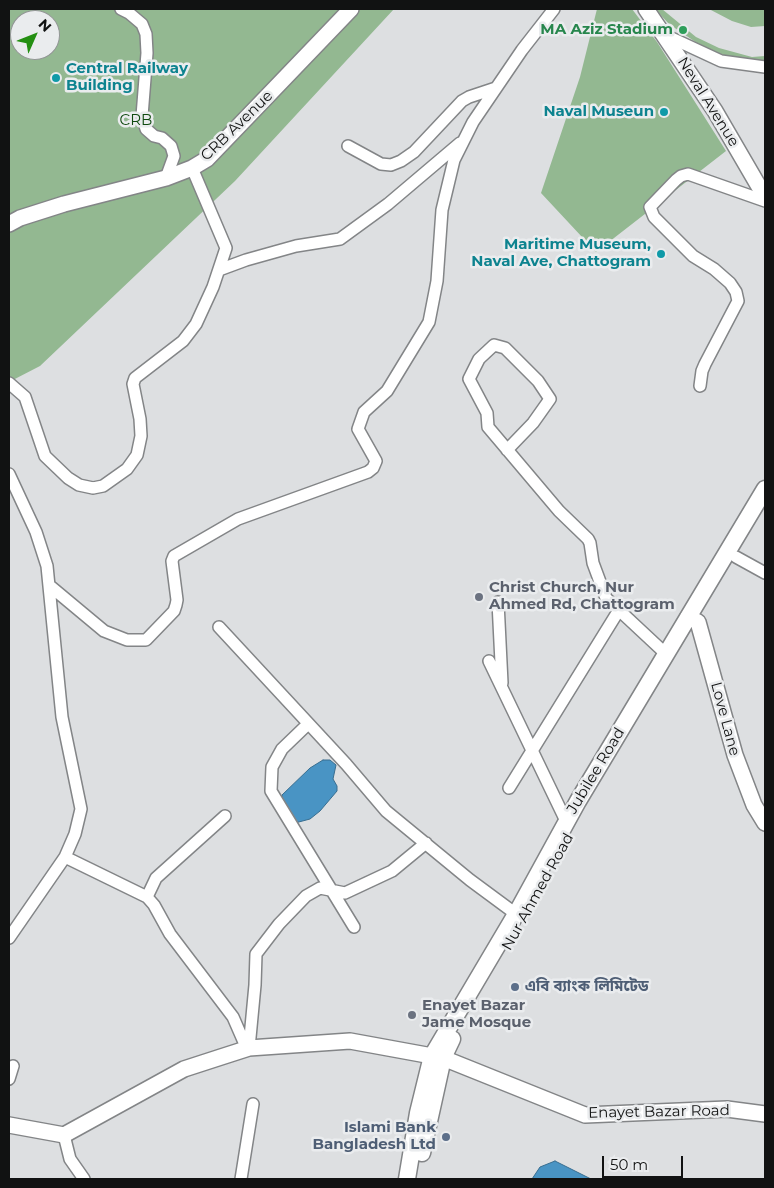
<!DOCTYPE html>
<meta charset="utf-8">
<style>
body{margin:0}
#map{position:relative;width:774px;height:1188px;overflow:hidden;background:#dddfe1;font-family:Montserrat,sans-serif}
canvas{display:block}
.frame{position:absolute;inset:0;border:10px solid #111212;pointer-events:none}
.north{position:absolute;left:10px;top:10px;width:50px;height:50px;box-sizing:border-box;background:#eaecee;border:1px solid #939596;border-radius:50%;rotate:46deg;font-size:14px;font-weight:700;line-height:20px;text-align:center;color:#111212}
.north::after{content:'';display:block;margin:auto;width:18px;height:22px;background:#248f12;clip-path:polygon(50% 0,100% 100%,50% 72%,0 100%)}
.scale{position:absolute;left:602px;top:1156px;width:81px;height:22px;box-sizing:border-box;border:2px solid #111212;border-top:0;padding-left:6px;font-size:15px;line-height:18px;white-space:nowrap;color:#111212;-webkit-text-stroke:4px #eaecee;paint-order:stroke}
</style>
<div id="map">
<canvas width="774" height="1188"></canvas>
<div class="frame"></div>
<div class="north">N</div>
<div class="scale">50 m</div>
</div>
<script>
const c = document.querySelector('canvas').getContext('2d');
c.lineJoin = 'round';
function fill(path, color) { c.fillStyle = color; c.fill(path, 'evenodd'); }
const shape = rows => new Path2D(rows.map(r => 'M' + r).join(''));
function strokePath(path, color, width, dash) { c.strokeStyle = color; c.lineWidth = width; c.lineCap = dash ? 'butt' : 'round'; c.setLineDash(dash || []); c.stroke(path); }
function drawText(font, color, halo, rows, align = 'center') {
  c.font = font + ' Montserrat,"Noto Sans Bengali",sans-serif'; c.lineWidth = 5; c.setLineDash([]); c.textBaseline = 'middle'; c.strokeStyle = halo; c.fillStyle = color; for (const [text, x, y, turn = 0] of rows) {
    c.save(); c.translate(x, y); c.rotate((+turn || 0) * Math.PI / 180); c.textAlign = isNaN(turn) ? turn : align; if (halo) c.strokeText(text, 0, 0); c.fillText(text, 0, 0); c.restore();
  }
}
const green = shape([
 [9,9,394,9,235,181,40,366,9,382],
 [20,20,50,20,50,50,20,50],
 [597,9,632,9,657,42,726,151,596,252,541,193,580,77],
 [655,9,662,9,696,37,719,48,752,57,765,56,765,61,749,61,720,54,697,43,669,24],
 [709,9,765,9,765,26,751,27,732,21]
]);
const water = shape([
 [323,760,330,760,336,765,333,779,337,786,337,791,320,811,310,819,295,823,292,821,282,797,282,795,310,768,323,760],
 [555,1161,591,1179,532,1179,540,1167,555,1161]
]);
const street = shape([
 [121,9,129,13,142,24,146,34,147,53,142,116,146,129,154,136,162,138,171,146,174,156,166,178],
 [665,35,721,61,765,67],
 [348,146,381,164,391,165,401,161,414,152,462,101,469,97,496,88],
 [219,270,246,260,296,246,340,239,388,204,460,143],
 [9,383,25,397,45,456,68,478,79,485,93,488,103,486,127,469,137,455,141,436,140,419,133,384,135,378,183,341,196,324,213,287,226,248,192,168],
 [700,386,702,371,705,364,738,301,736,292,730,283,714,269,693,256,654,217,650,207,676,180,681,176,688,174,765,201],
 [507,450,533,423,550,399,538,381,505,348,494,345,479,359,469,379,487,413,488,427,559,511,588,539,590,543,593,563,606,598,666,654],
 [9,474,36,532,47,566,62,717,81,809,75,834,65,857,9,938],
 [736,557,765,573],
 [50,586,104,631,127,640,146,640,174,611,176,605,177,600,172,561,174,556,238,519,368,472,373,468,376,461,358,429,364,412,387,391,429,322,437,281,442,210,454,160,473,122,522,50,554,9],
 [498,602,502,683],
 [219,627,346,764,386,811,470,880,516,914],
 [489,661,566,821],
 [308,724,282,749,272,767,271,791,354,927],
 [509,788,619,610],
 [65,857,147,897,154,905,170,934,233,1017,247,1049],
 [147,897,156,878,225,816],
 [249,1048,255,985,256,954,279,924,306,896,320,888,345,893,392,871,426,843],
 [9,1079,13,1066],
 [64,1135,70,1159,84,1179],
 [241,1179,253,1104]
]);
const secondary = shape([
 [646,9,715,111,765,197],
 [9,224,20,218,64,204,166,178,192,168,207,159,351,9],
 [688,617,698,622,735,755,754,805,765,823],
 [9,1125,64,1135,184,1069,221,1057,249,1048,350,1041,443,1058,585,1115,727,1109,765,1114]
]);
const primary = shape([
 [422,1153,443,1058,452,1039],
 [407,1179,418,1113,432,1056,516,914,578,801,765,489]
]);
const markers = [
 [683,30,5,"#2e9e5b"],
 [56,78,5,"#0f9aa8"],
 [664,112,5,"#0f9aa8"],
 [661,254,5,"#0f9aa8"],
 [479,597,5,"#6b7280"],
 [515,987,5,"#5c6f8a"],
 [412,1015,5,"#6b7280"],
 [446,1137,5,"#5c6f8a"]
];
const leisureNames = [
 ["MA Aziz Stadium",673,30]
];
const cultureNames = [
 ["Central Railway",66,69,"left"],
 ["Building",66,86,"left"],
 ["Naval Museun",654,112],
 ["Maritime Museum,",651,245],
 ["Naval Ave, Chattogram",651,262]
];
const streetNames = [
 ["Neval Avenue",708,102,58],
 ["CRB Avenue",237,126,-44],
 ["Love Lane",725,719,75],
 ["Jubilee Road",596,771,-59],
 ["Nur Ahmed Road",538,892,-61],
 ["Enayet Bazar Road",659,1112,-1]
];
const parkNames = [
 ["CRB",136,121]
];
const worshipNames = [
 ["Christ Church, Nur",489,588],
 ["Ahmed Rd, Chattogram",489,605],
 ["Enayet Bazar",422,1006],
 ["Jame Mosque",422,1023]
];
const serviceNames = [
 ["এবি ব্যাংক লিমিটেড",525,987],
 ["Islami Bank",436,1128,"right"],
 ["Bangladesh Ltd",436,1145,"right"]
];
fill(green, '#93b891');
fill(water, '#4994c4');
strokePath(water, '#386d8f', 1);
strokePath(street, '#838587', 14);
strokePath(secondary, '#838587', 18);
strokePath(primary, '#838587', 19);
strokePath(street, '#fff', 11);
strokePath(secondary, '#fff', 15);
strokePath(primary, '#fff', 16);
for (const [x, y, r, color] of markers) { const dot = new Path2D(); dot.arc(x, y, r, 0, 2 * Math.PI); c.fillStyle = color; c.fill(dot); strokePath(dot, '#eaecee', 2); }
drawText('bold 15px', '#27864d', '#eaecee', leisureNames, 'right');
drawText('bold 15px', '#0d838f', '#eaecee', cultureNames, 'right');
drawText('15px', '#111212', '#eaecee', streetNames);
drawText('15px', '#0f4a0f', '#eaecee', parkNames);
drawText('bold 15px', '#5b616d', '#eaecee', worshipNames, 'left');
drawText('bold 15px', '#4e5e75', '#eaecee', serviceNames, 'left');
</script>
